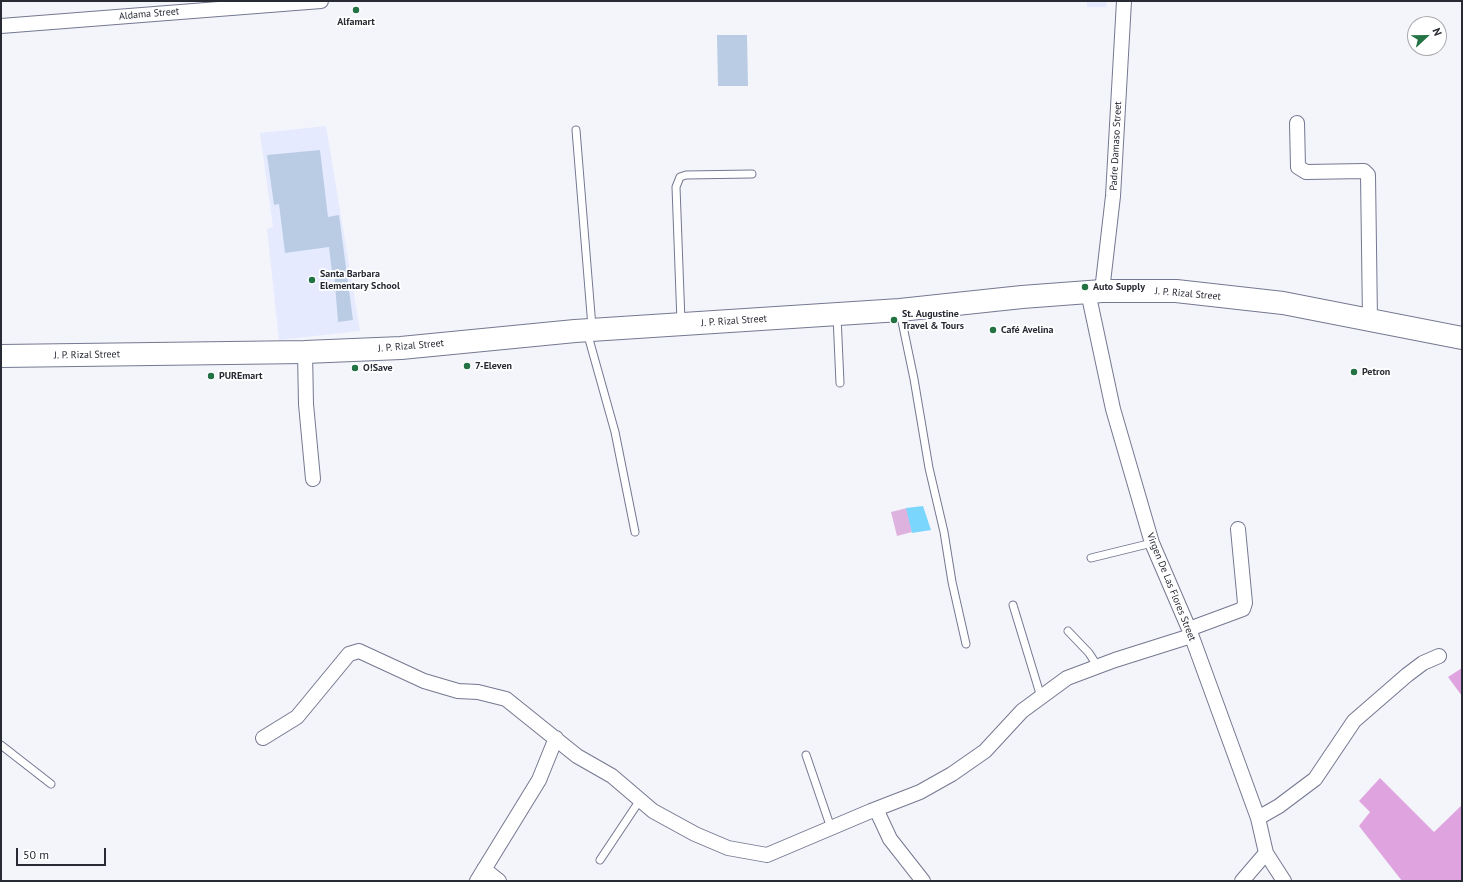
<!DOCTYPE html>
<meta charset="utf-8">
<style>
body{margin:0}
#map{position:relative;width:1463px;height:882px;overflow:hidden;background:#f4f5fa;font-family:"PT Sans",sans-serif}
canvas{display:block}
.frame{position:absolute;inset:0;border:2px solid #282a34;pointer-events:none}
.north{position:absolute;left:1407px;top:16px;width:40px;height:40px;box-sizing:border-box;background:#fff;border:1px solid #a9aaae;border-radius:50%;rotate:68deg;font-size:11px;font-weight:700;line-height:16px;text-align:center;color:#282a34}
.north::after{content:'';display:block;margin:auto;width:14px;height:18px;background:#227243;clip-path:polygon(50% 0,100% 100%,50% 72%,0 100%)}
.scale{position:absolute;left:16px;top:848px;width:90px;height:18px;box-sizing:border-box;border:2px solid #282a34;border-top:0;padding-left:5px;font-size:12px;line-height:14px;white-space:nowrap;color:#282a34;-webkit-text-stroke:3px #fff;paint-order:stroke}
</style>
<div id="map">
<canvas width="1463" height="882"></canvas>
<div class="frame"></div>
<div class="north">N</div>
<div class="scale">50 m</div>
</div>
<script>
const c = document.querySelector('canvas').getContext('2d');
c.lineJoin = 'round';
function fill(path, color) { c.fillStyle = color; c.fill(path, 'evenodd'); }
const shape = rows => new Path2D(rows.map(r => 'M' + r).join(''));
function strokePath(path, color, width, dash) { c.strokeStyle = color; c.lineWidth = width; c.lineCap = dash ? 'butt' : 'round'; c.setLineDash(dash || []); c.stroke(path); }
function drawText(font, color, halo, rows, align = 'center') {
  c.font = font + ' "PT Sans",sans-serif'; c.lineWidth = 3.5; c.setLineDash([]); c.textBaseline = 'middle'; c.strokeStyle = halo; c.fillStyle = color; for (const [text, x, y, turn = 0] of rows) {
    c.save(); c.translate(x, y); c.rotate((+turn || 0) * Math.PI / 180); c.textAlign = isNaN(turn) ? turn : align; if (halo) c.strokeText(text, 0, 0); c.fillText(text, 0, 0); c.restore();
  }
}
const built = shape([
 [1087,1,1107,1,1106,7,1087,7],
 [326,126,360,331,279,340,267,229,273,227,260,133]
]);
const green = shape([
 [907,508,912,532,897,536,891,512]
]);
const forest = shape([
 [1462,668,1462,696,1448,677],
 [1380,778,1434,832,1462,805,1462,881,1402,881,1359,826,1370,812,1359,801]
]);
const water = shape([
 [923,506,931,530,912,533,906,508]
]);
const building = shape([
 [717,35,747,35,748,86,718,86],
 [320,150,328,217,339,215,353,320,338,322,334,272,332,272,329,247,285,253,279,204,274,205,267,155]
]);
const lane = shape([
 [576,130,592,327],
 [900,312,914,379,929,468,944,532,952,582,966,644],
 [837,316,840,383],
 [681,322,676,187,680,177,686,175,752,174],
 [587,332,615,432,635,532],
 [1091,558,1152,543],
 [1013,605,1041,697],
 [1068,631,1089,653,1098,667],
 [1,745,51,784],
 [806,755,831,828],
 [600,860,640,800]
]);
const street = shape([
 [1,26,321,1],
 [1297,123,1298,167,1306,172,1364,171,1368,175,1370,320],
 [1102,291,1113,196,1124,1],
 [1088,292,1113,409,1152,543,1189,629,1258,818,1266,853,1284,881],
 [305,352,306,404,313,479],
 [1189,629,1243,609,1245,603,1238,529],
 [263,738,297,717,349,654,359,651,424,681,458,691,478,692,506,699,577,756,612,776,653,811,695,834,728,848,767,855,871,811,920,792,952,774,985,751,1022,711,1067,678,1115,660,1191,636],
 [876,809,890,839,923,881],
 [1258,818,1279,806,1315,779,1354,721,1407,675,1423,663,1439,656],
 [484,869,499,881],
 [477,881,539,780,556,738],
 [1242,881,1266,853]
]);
const primary = shape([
 [1,356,305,352,401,348,575,331,900,310,1022,297,1102,291,1176,291,1283,303,1462,338]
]);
const markers = [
 [356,10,4,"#227243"],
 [312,280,4,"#227243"],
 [1085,287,4,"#227243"],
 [894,320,4,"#227243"],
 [993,330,4,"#227243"],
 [467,366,4,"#227243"],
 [355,368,4,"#227243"],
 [1354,372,4,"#227243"],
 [211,376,4,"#227243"]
];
const streetNames = [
 ["Aldama Street",149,14,-5],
 ["Padre Damaso Street",1116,146,-87],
 ["J. P. Rizal Street",1188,294,5],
 ["J. P. Rizal Street",734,321,-4],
 ["J. P. Rizal Street",411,346,-5],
 ["J. P. Rizal Street",87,355,-1],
 ["Virgen De Las Flores Street",1171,587,68]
];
const poiNames = [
 ["Alfamart",356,22,"center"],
 ["Santa Barbara",320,274],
 ["Elementary School",320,286],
 ["Auto Supply",1093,287],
 ["St. Augustine",902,314],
 ["Travel & Tours",902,326],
 ["Café Avelina",1001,330],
 ["7-Eleven",475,366],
 ["O!Save",363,368],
 ["Petron",1362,372],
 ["PUREmart",219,376]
];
fill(built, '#e5eaff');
fill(green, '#deb2de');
fill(forest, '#dfa4df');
fill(water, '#7ad6fd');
fill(building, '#b9cce3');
strokePath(lane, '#747891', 9);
strokePath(street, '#747891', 16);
strokePath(primary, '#747891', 24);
strokePath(lane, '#fff', 7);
strokePath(street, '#fff', 14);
strokePath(primary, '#fff', 22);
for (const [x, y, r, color] of markers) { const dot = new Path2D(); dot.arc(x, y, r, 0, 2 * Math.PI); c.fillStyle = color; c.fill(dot); strokePath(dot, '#fff', 1.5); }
drawText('10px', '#282a34', '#fff', streetNames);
drawText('bold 10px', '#282a34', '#fff', poiNames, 'left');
</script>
